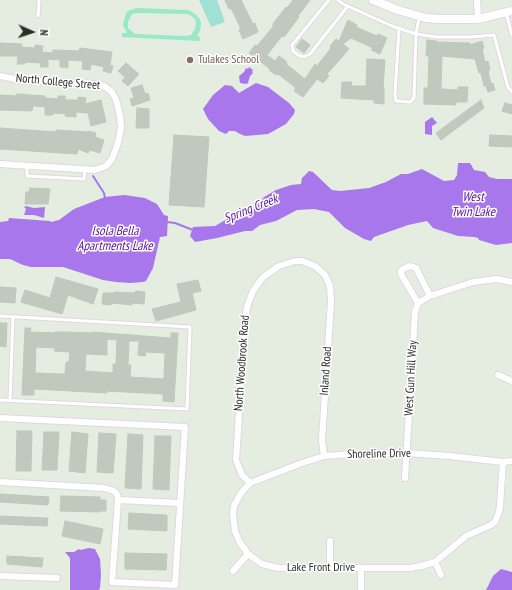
<!DOCTYPE html>
<style>
body{margin:0}
#map{position:relative;width:512px;height:590px;overflow:hidden;background:#e4ede0;font-family:"PT Sans Narrow",sans-serif}
canvas{display:block}
.north{position:absolute;left:12px;top:12px;width:40px;height:40px;-webkit-text-stroke:3px #fff;paint-order:stroke;rotate:93deg;font-size:11px;font-weight:700;line-height:16px;text-align:center;color:#2d2d2d}
.north::after{content:'';display:block;margin:auto;width:14px;height:18px;background:#2d2d2d;clip-path:polygon(50% 0,100% 100%,50% 72%,0 100%)}
</style>
<div id="map">
<canvas width="512" height="590"></canvas>
<div class="north">N</div>
</div>
<script>
const c = document.querySelector('canvas').getContext('2d');
c.lineJoin = 'round';
function fill(path, color) { c.fillStyle = color; c.fill(path, 'evenodd'); }
const shape = rows => new Path2D(rows.map(r => 'M' + r).join(''));
function strokePath(path, color, width, dash) { c.strokeStyle = color; c.lineWidth = width; c.lineCap = dash ? 'butt' : 'round'; c.setLineDash(dash || []); c.stroke(path); }
function drawText(font, color, halo, rows, align = 'center') {
  c.font = font + ' "PT Sans Narrow",sans-serif'; c.lineWidth = 3; c.setLineDash([]); c.textBaseline = 'middle'; c.strokeStyle = halo; c.fillStyle = color; for (const [text, x, y, turn = 0] of rows) {
    c.save(); c.translate(x, y); c.rotate((+turn || 0) * Math.PI / 180); c.textAlign = isNaN(turn) ? turn : align; if (halo) c.strokeText(text, 0, 0); c.fillText(text, 0, 0); c.restore();
  }
}
const green = shape([
 [199,0,217,0,225,22,211,27]
]);
const pitch = shape([
 [137,8,188,10,194,13,200,19,201,24,200,31,197,36,200,37,200,41,122,37,122,33,127,33,123,25,126,13,130,10],
 [138,13,187,14,192,16,196,21,195,29,191,35,186,36,135,34,128,28,128,22,132,14]
]);
const water = shape([
 [249,67,253,70,252,72,253,73,250,76,248,83,246,84,240,83,239,76,244,72,246,68,248,69],
 [256,83,268,87,289,103,295,110,294,114,286,124,268,134,245,136,238,133,235,131,229,131,226,134,219,131,208,119,203,109,213,95,225,85,232,86,239,93],
 [432,117,437,123,432,126,432,135,425,134,425,122],
 [458,163,470,163,474,170,485,172,489,177,497,179,512,179,512,243,496,245,479,240,478,238,474,237,458,236,433,228,427,221,408,225,374,237,371,241,364,239,345,228,329,212,314,209,297,210,276,221,260,225,252,231,245,231,217,238,195,242,190,236,193,227,215,226,227,219,254,209,264,197,276,190,291,185,301,184,302,178,309,171,313,172,332,190,340,191,369,188,386,182,401,174,408,174,422,169,444,181,454,180,457,175],
 [124,195,145,198,157,204,164,215,168,216,167,236,160,237,153,268,146,281,143,282,130,283,116,282,103,280,63,267,31,267,23,265,10,259,0,259,0,222,8,221,9,218,50,221,51,222,59,220,74,209,105,197],
 [26,206,34,208,45,207,44,218,34,215,24,215,26,209,24,207],
 [89,548,95,549,100,559,101,575,100,588,99,590,70,590,70,558,65,552,74,552,79,549,80,550],
 [501,569,512,572,512,590,486,590,493,576]
]);
const stream = shape([
 [93,176,104,193,105,198],
 [167,222,175,223,193,230]
]);
const building = shape([
 [225,0,241,0,253,24,255,23,258,32,243,39,239,30,241,29,231,8,229,9,225,0],
 [293,0,310,0,298,16,299,17,284,37,282,36,267,55,275,61,279,56,287,62,286,64,305,79,315,64,317,66,331,48,330,46,336,39,339,41,348,20,357,25,356,27,377,36,378,34,387,38,380,54,371,50,373,48,351,38,343,44,349,49,327,74,329,76,323,83,317,79,303,97,294,91,296,88,278,74,276,75,269,70,270,69,249,53,255,45,257,46,276,23,272,25,286,7,287,8,293,0],
 [302,39,310,45,304,53,296,47,302,39],
 [427,40,437,41,436,42,470,43,470,45,482,41,484,48,482,49,485,62,488,61,490,70,488,71,491,84,493,83,495,90,488,92,486,86,484,86,481,73,479,73,475,59,442,56,441,89,458,90,458,87,468,87,467,102,456,102,456,105,424,104,424,88,428,88,429,56,426,56,427,40],
 [0,43,22,44,21,47,35,48,35,45,43,46,42,52,53,53,53,50,79,51,80,48,112,52,110,65,113,66,111,73,103,71,104,67,91,64,90,70,82,69,83,61,68,60,68,68,60,67,60,60,48,59,48,67,40,67,41,63,25,62,25,64,17,64,18,56,0,56,0,43],
 [367,59,385,60,383,87,384,87,384,104,374,103,374,100,341,98,342,82,352,82,351,86,366,86,367,59],
 [126,63,139,74,128,86,122,81,125,77,118,71,126,63],
 [142,85,145,94,148,93,150,100,132,106,130,99,134,98,131,88,142,85],
 [17,94,45,96,45,98,58,99,58,96,65,96,65,100,78,100,78,97,86,98,85,104,101,100,106,122,91,126,88,113,76,112,76,117,65,116,66,114,54,113,53,115,45,115,45,107,33,106,32,111,0,110,0,95,17,96,17,94],
 [481,100,484,108,441,140,436,133,481,100],
 [505,103,512,105,512,114,502,111,505,103],
 [137,108,149,109,149,128,136,128,137,108],
 [0,128,56,132,56,130,88,132,89,131,96,133,95,137,104,140,100,153,90,150,88,153,78,149,77,154,0,149,0,128],
 [174,135,209,137,204,207,169,205,174,135],
 [490,135,512,136,512,147,489,146,490,135],
 [30,188,50,189,48,204,25,204,26,192,29,192,30,188],
 [56,277,98,289,93,304,68,295,62,314,21,302,25,290,50,298,56,277],
 [198,280,201,291,192,293,196,310,156,321,152,309,181,302,177,284,198,280],
 [0,287,16,288,15,303,0,302,0,287],
 [136,291,145,292,144,304,132,303,132,305,112,303,111,305,102,304,103,293,114,293,114,292,135,293,136,291],
 [0,323,7,323,6,347,0,346,0,323],
 [25,328,31,328,30,332,55,333,55,332,67,332,92,333,92,332,171,338,171,333,178,333,174,402,163,401,163,394,107,391,107,393,34,389,34,395,22,395,25,328],
 [107,339,117,340,116,364,113,364,113,373,85,371,86,354,107,355,107,339],
 [129,341,139,341,138,355,145,356,146,352,165,353,164,379,130,377,131,365,128,365,129,341],
 [36,347,55,348,54,351,70,352,69,362,66,362,65,374,35,373,36,347],
 [17,431,32,431,31,471,16,471,17,431],
 [44,432,59,432,57,470,42,470,44,432],
 [72,432,88,434,85,473,69,471,72,432],
 [99,433,116,434,113,473,97,472,99,433],
 [128,434,143,435,141,489,125,488,128,434],
 [155,436,171,436,169,490,153,489,155,436],
 [0,494,49,497,48,505,0,502,0,494],
 [61,496,100,497,100,500,106,500,106,511,100,511,100,512,60,511,61,496],
 [129,513,167,515,167,531,128,529,129,513],
 [0,516,48,518,47,526,0,524,0,516],
 [65,521,103,529,100,544,62,536,65,521],
 [125,553,167,554,166,570,125,569,125,553],
 [7,556,43,558,42,567,7,564,7,556]
]);
const service = shape([
 [329,0,292,45,293,51,298,55,304,57,310,54,348,6],
 [338,0,343,4,392,26,416,34,437,37,471,37,494,35,508,87,512,92],
 [506,13,512,35],
 [38,16,39,0],
 [399,29,395,95,396,101,410,102,414,98,416,34,419,18],
 [27,166,27,176,84,179,85,170],
 [0,316,190,327,187,409,0,400],
 [10,400,13,317]
]);
const minor = shape([
 [477,0,478,19],
 [0,76,20,80,95,84,104,86,112,92,116,100,120,116,121,128,118,143,112,159,106,166,95,170,0,164],
 [418,303,430,296,473,282,497,279,512,282],
 [418,303,401,274,401,271,405,268,410,266,416,268,430,296],
 [498,375,512,381],
 [0,418,185,427,175,585,112,582,118,500,117,494,114,491,104,488,0,482],
 [503,462,500,505,499,512,495,522,491,525,466,536,435,562,421,566,410,568,278,568,262,564,248,554,239,541,235,531,233,514,234,506,241,493,250,483,302,463,324,456,352,454,407,453,450,456,503,462,512,461],
 [405,478,415,312,418,303],
 [250,483,242,475,236,460,245,322,247,307,253,291,263,277,279,266,295,261,302,261,315,266,325,275,330,286,331,301,322,440,324,456],
 [118,500,180,503],
 [330,541,330,569],
 [435,562,441,575],
 [361,568,361,590],
 [233,571,248,554],
 [0,576,57,578]
]);
const tertiary = shape([
 [373,0,398,10,426,18,440,19,478,19,512,11]
]);
const markers = [
 [190,60,4,"#8d6e63"]
];
const educationNames = [
 ["Tulakes School",198,60]
];
const streetNames = [
 ["North College Street",58,82,5],
 ["North Woodbrook Road",242,363,-86],
 ["Inland Road",326,371,-86],
 ["West Gun Hill Way",411,378,-87],
 ["Shoreline Drive",379,454,-1],
 ["Lake Front Drive",321,568]
];
const waterNames = [
 ["West",473,197],
 ["Twin Lake",473,212],
 ["Spring Creek",251,209,-22],
 ["Isola Bella",115,231],
 ["Apartments Lake",115,246]
];
fill(green, '#9fe2d5');
fill(pitch, '#9be8c8');
fill(water, '#a877eb');
strokePath(stream, '#a877eb', 2);
fill(building, '#c1c9bf');
strokePath(building, '#bcc9b9', 1);
strokePath(service, '#e4d5e4', 5);
strokePath(minor, '#e4d5e4', 8);
strokePath(tertiary, '#e4d5e4', 10);
strokePath(service, '#fff', 3);
strokePath(minor, '#fff', 6);
strokePath(tertiary, '#fff', 8);
for (const [x, y, r, color] of markers) { const dot = new Path2D(); dot.arc(x, y, r, 0, 2 * Math.PI); c.fillStyle = color; c.fill(dot); strokePath(dot, '#fff', 1.5); }
drawText('12px', '#785e54', '#fff', educationNames, 'left');
drawText('12px', '#2d2d2d', '#fff', streetNames);
drawText('italic 13px', '#57139b', '#fff', waterNames);
</script>
